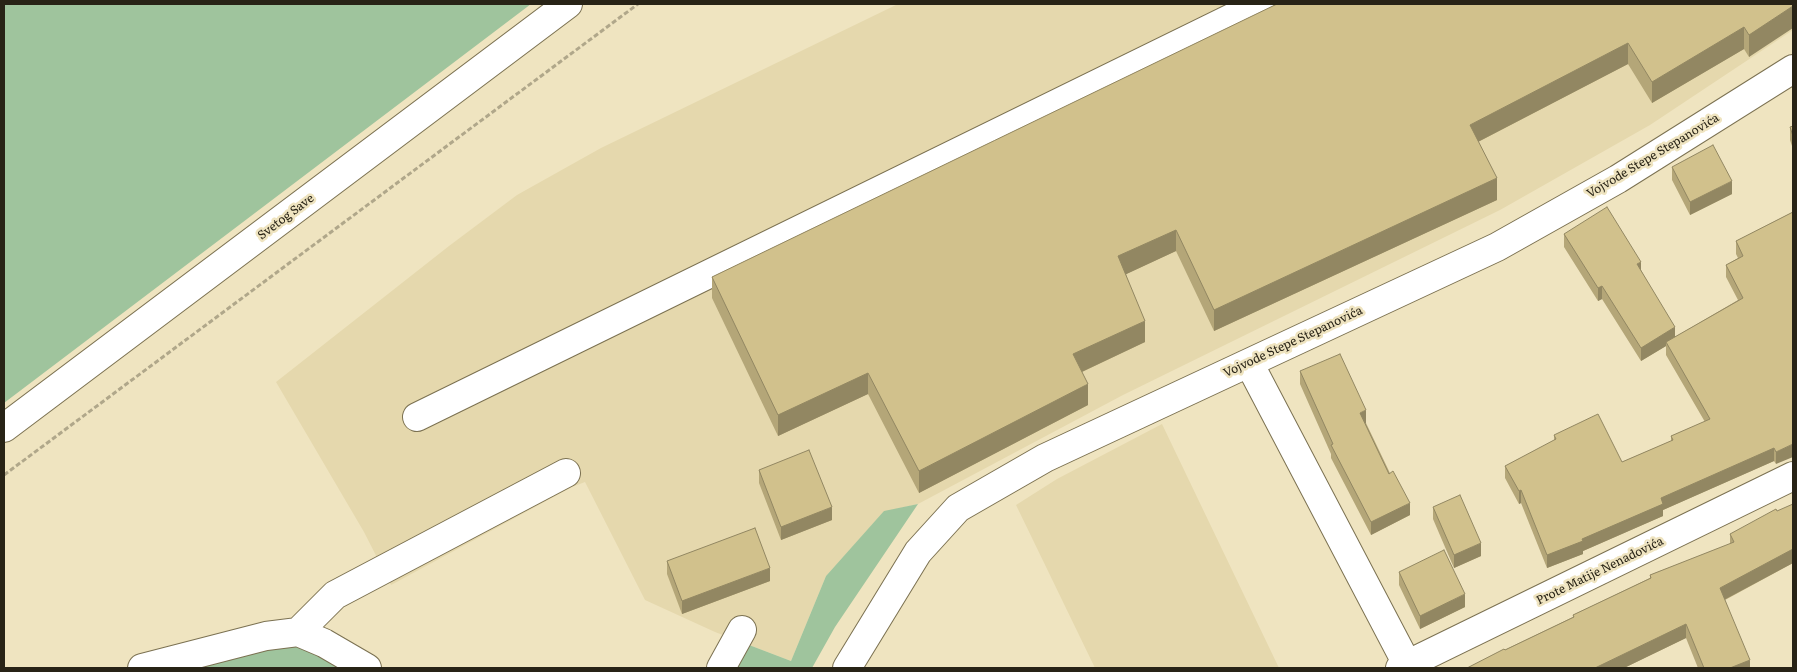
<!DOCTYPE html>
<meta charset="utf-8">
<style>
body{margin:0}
#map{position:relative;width:1797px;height:672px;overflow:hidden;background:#efe4c0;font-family:Literata,serif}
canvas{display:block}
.frame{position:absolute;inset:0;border:5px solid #282316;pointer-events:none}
</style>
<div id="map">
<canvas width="1797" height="672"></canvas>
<div class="frame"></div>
</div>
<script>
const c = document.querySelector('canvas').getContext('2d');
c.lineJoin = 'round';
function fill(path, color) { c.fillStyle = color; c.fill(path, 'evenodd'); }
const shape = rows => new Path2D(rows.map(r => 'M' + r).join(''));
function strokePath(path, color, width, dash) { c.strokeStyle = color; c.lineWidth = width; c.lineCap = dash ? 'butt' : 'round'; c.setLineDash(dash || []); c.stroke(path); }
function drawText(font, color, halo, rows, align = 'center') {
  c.font = font + ' Literata,serif'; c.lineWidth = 5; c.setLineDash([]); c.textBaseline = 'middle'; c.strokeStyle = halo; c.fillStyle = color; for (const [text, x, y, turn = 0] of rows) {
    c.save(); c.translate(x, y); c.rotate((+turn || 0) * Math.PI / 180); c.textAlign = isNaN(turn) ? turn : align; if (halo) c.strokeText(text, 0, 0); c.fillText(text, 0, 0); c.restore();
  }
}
const built = shape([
 [898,4,1793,4,1793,30,1650,125,1500,210,1123,395,918,504,884,512,826,576,791,661,715,632,645,600,585,482,572,487,391,585,364,532,276,382,449,246,517,195,601,148],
 [1162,424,1279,668,1095,668,1016,505,1057,479]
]);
const green = shape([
 [4,4,531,4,4,403],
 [918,504,835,627,812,668,721,668,736,640,791,661,826,576,884,511],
 [266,636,367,668,185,668]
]);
const path = shape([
 [4,475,638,4]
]);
const minor = shape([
 [1249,363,1409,668],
 [417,417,1260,4],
 [4,428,568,4],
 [298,632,335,595,566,473],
 [142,668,266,636,298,632,324,643,367,668],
 [721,668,742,630],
 [847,668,918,552,958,508,1045,458,1497,247,1618,179,1793,69],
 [1400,668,1793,476]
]);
const wall = shape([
 [1277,4,1793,4,1749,57,1744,49,1652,103,1628,64,1478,142,1497,200,1214,331,1176,251,1126,274,1145,342,1082,372,1088,405,919,493,868,394,778,436,712,298,712,277],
 [1793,126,1793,149,1790,140,1790,127],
 [1672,167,1732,194,1690,215,1672,180],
 [1793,212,1776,464,1774,461,1663,510,1663,516,1583,551,1583,554,1547,568,1521,503,1519,504,1505,478,1505,466,1554,441,1554,435,1622,462,1671,441,1671,436,1705,422,1666,355,1666,346,1641,361,1602,299,1598,301,1564,247,1564,234,1641,270,1675,337,1738,300,1726,277,1726,265,1738,258,1736,254,1736,241],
 [1300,371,1366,423,1410,515,1371,535,1331,458,1331,454,1300,384],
 [759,470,832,520,781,540,759,483],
 [1793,504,1793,563,1725,600,1750,668,1698,668,1686,638,1624,668,1467,668,1573,617,1573,615,1650,578,1650,575,1730,544,1730,534],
 [1433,507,1481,556,1454,568,1433,519],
 [667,561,770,581,682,614,667,574],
 [1399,572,1465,607,1420,629,1399,585]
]);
const shadedWall = shape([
 [1793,6,1793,28,1749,57,1749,35],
 [1744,27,1744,49,1652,103,1652,82],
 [1628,43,1628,64,1470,146,1470,125],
 [1497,178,1497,200,1214,331,1214,310],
 [1732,181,1732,194,1690,215,1690,202],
 [1176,230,1176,251,1118,278,1118,256],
 [1641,262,1641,275,1637,264],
 [1602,286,1602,299,1598,301,1598,288],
 [1145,321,1145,342,1073,376,1073,354],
 [1675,327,1675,340,1666,342,1666,346,1641,361,1641,348],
 [868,373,868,394,778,436,778,415],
 [1088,384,1088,405,919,493,919,471],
 [1366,410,1366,423,1360,426,1360,413],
 [1793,444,1793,457,1776,464,1776,452],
 [1774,448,1774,461,1663,510,1663,516,1583,551,1583,554,1547,568,1547,555,1582,539,1661,498],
 [1521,490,1521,503,1519,504,1519,491],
 [1410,503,1410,515,1371,535,1371,522],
 [832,507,832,520,781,540,781,527],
 [1481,543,1481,556,1454,568,1454,555],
 [1793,549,1793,563,1720,602,1720,588],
 [770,568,770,581,682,614,682,601],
 [1465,594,1465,607,1420,629,1420,616],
 [1686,624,1686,638,1624,668,1595,668],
 [1750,660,1750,668,1730,668]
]);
const building = shape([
 [1277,4,1793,4,1793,6,1749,35,1744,27,1652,82,1628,43,1470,125,1497,178,1214,310,1176,230,1118,256,1145,321,1073,354,1088,384,919,471,868,373,778,415,712,277,1277,4],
 [1793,126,1793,136,1790,127,1793,126],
 [1713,145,1732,181,1690,202,1672,167,1713,145],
 [1607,207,1641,262,1637,264,1675,327,1641,348,1602,286,1598,288,1564,234,1607,207],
 [1793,212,1793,444,1776,452,1774,448,1661,498,1663,504,1582,539,1583,541,1547,555,1521,490,1519,491,1505,466,1556,439,1554,435,1598,414,1622,462,1673,440,1671,436,1710,419,1666,342,1743,298,1726,265,1743,256,1736,241,1793,212],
 [1340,354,1366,410,1360,413,1389,474,1393,471,1410,503,1371,522,1331,445,1333,444,1300,371,1340,354],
 [809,450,832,507,781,527,759,470,809,450],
 [1460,495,1481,543,1454,555,1433,507,1460,495],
 [1793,504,1793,549,1720,588,1750,660,1730,668,1704,668,1686,624,1595,668,1467,668,1504,649,1505,650,1574,617,1573,615,1651,578,1650,575,1734,542,1730,534,1776,509,1777,511,1793,504],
 [755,528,770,568,682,601,667,561,755,528],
 [1444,550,1465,594,1420,616,1399,572,1444,550]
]);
const streetNames = [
 ["Vojvode Stepe Stepanovića",1653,156,-31],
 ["Svetog Save",286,217,-37],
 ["Vojvode Stepe Stepanovića",1293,342,-25],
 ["Prote Matije Nenadovića",1600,571,-26]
];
fill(built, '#e5d8ad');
fill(green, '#9fc49d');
strokePath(minor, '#7b7151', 30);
strokePath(path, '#b0a78a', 3, [5, 2.5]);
strokePath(minor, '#fff', 28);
fill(wall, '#b4a678');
fill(shadedWall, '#928762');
fill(building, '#d1c18c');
strokePath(building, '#928762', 1);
drawText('12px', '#282316', '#efe4c0', streetNames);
</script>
